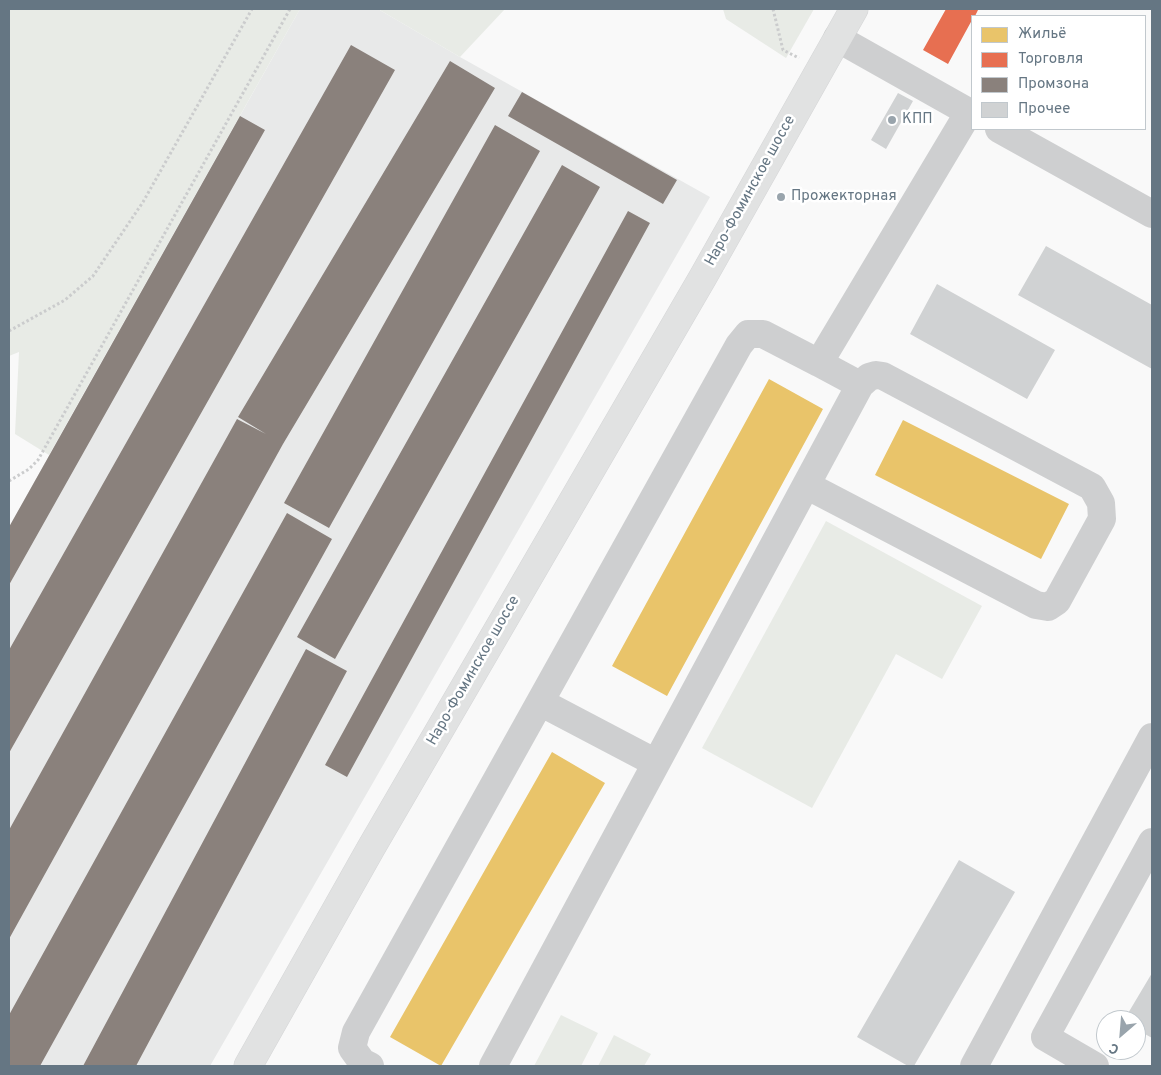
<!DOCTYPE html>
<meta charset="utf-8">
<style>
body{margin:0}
#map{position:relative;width:1161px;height:1075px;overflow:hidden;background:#f9f9f9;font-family:Overpass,sans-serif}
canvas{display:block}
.frame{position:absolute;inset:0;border:10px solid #657683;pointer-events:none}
.legend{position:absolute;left:971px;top:15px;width:175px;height:115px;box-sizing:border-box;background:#fff;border:1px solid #c1c8cd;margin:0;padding:6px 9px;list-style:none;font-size:15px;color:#657683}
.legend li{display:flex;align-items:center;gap:10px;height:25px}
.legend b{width:25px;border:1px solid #c1c8cd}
.north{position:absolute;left:1096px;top:1010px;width:50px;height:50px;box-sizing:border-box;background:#fff;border:1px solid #c1c8cd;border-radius:50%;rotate:207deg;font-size:14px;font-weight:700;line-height:20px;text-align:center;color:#657683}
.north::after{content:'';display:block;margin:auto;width:18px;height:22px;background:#99a4ac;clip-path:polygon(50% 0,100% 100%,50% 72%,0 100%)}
</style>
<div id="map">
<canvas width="1161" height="1075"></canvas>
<div class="frame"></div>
<ul class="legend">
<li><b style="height:14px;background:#e9c46a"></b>Жильё</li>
<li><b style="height:14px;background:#e76f51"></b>Торговля</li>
<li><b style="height:14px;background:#8a817c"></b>Промзона</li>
<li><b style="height:14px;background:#d0d2d3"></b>Прочее</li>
</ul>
<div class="north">С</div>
</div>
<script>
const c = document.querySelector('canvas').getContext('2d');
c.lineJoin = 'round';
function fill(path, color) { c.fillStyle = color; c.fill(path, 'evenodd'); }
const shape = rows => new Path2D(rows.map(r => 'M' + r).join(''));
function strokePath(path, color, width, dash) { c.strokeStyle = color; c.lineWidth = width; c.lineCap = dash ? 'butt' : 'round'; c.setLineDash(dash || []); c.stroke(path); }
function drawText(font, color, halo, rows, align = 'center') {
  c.font = font + ' Overpass,sans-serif'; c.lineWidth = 5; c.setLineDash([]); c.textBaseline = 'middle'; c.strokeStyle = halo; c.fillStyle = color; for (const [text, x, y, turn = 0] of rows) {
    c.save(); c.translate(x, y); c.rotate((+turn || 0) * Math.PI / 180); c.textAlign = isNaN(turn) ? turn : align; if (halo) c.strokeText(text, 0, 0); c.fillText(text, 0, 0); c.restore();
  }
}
const built = shape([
 [300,9,378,9,460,57,710,197,210,1066,9,1066,9,527]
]);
const green = shape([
 [9,9,300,9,49,455,15,434,19,352,9,356],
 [378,9,505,9,460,57],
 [723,9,814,9,786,58,726,19],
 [826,521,982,606,942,679,896,654,812,808,702,748],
 [561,1015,598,1033,581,1066,534,1066],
 [614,1035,651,1054,644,1066,598,1066]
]);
const homes = shape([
 [769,379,823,409,667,696,612,666],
 [903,420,1069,504,1041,559,875,475],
 [552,752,605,783,441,1066,390,1037]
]);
const shops = shape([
 [946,9,975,9,978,10,975,16,972,16,972,20,948,64,923,50]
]);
const industry = shape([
 [351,45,395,70,9,753,9,650],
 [450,61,495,88,283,444,9,939,9,830,237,419,266,434,238,417],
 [522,92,677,180,663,204,508,116],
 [240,116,265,130,9,585,9,527],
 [495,125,540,151,329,528,284,503],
 [562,165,600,187,335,659,297,637],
 [628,211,650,223,347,777,325,765],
 [287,513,332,539,40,1066,9,1066,9,1015],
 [306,649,347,671,136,1066,83,1066]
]);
const building = shape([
 [898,93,913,101,886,149,871,140],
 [1046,246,1152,305,1152,369,1018,295],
 [937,284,1055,350,1027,399,910,334],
 [959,860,1015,892,914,1066,908,1066,857,1037],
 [1152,973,1152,1038,1136,1029,1136,1020,1124,1020]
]);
const path = shape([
 [773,9,783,50,799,58],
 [9,331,65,300,93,276,143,202,252,9],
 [9,481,29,469,38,460,290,9]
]);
const minor = shape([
 [837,38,972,114],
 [999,129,1152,214],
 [806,485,1036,605,1048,607,1057,601,1102,519,1101,503,1092,487,883,376,876,375,869,377,860,385],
 [540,702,656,763],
 [370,1066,362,1062,352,1048,356,1032,739,345,748,334,763,334,819,363,969,112],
 [493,1066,860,385,819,363],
 [974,1066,1152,737],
 [1095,1066,1045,1037,1152,842]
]);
const major = shape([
 [248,1066,371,848,703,277,854,9]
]);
const markers = [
 [892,120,5,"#99a4ac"],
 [781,197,5,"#99a4ac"]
];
const poiNames = [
 ["КПП",902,120],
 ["Прожекторная",791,197]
];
const streetNames = [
 ["Наро-Фоминское шоссе",751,191,-61],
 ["Наро-Фоминское шоссе",474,671,-60]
];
fill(built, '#e8e9e9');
fill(green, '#e8ebe6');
fill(homes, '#e9c46a');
fill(shops, '#e76f51');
fill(industry, '#8a817c');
fill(building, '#d0d2d3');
strokePath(major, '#d5d6d7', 29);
strokePath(path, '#cbcccd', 3, [2.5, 2.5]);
strokePath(minor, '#cecfd0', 28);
strokePath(major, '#e1e2e2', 28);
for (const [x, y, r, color] of markers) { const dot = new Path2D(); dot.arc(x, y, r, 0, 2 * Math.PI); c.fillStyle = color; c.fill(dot); strokePath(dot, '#fff', 2); }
drawText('15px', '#657683', '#fff', poiNames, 'left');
drawText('15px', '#657683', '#fff', streetNames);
</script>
